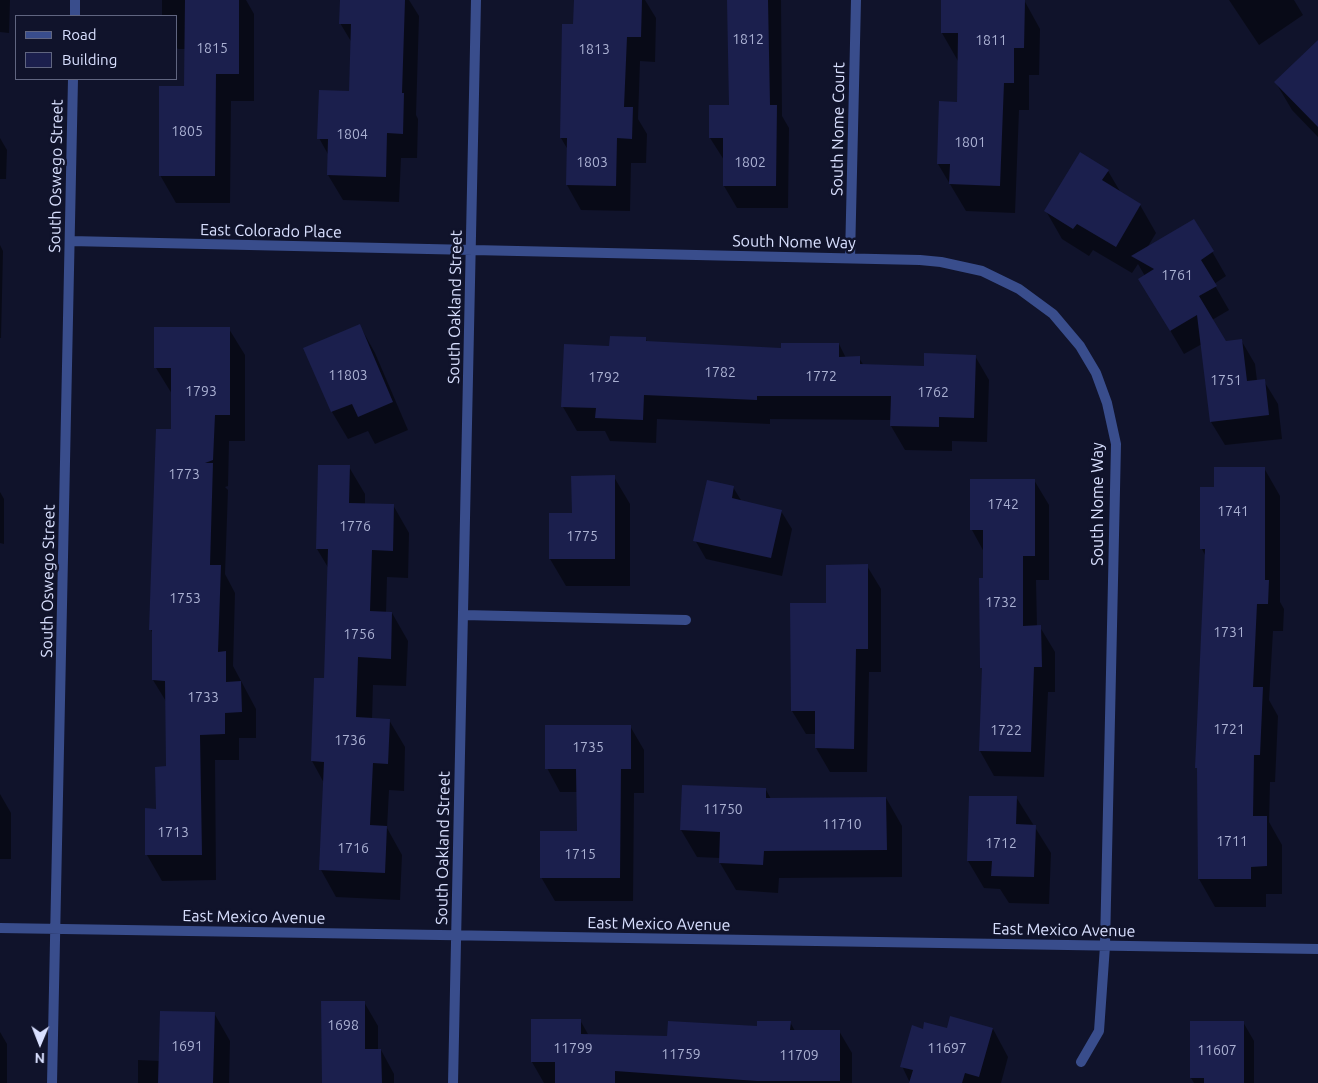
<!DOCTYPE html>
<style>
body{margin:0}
#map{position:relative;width:1318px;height:1083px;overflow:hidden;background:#10132b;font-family:Ubuntu,sans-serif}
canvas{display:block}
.legend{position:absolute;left:15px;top:15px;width:162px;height:65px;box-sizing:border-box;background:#10132b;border:1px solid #606580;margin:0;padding:6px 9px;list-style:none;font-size:15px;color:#d9e0ff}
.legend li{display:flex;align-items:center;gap:10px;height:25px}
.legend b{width:25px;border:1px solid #606580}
.north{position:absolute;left:15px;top:1018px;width:50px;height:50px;-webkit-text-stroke:4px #10132b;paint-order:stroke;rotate:181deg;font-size:14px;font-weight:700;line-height:20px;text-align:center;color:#d9e0ff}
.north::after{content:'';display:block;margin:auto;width:18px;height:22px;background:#d9e0ff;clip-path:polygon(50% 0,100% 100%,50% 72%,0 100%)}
</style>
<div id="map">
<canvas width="1318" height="1083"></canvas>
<ul class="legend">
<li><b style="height:6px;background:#394d8c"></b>Road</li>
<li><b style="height:14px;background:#1b1f4d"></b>Building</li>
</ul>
<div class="north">N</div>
</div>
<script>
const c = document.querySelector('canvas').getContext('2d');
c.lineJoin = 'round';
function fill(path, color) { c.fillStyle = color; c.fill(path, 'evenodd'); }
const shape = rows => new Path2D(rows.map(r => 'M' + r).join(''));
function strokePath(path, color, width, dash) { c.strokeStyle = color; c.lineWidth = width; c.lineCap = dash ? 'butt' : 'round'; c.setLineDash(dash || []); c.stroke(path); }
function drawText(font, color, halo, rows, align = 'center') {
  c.font = font + ' Ubuntu,sans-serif'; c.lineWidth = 5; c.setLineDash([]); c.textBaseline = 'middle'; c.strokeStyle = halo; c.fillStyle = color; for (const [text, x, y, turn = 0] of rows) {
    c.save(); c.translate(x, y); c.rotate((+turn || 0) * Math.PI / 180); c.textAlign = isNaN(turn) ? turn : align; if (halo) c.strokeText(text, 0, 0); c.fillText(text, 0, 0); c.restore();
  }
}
const shadow = shape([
 [0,0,10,0,9,33,0,32],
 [162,0,246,0,254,14,254,101,231,101,230,203,176,203,160,175,186,87,186,49,178,49,176,47,176,16,162,16],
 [341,0,409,0,419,16,416,115,418,119,417,158,401,158,399,202,343,200,328,175,329,156,319,138,350,92,352,43,340,23],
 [575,0,645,0,656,18,655,62,640,61,638,119,647,134,646,163,631,163,630,211,581,210,567,185,568,150,561,138,574,25],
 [728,0,781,0,782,116,789,128,788,208,737,208,724,186,724,160,710,138,730,106],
 [943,0,1024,0,1040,29,1039,75,1029,75,1029,110,1019,110,1015,213,966,211,938,164,958,103,958,61,942,33],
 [1229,0,1294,0,1303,15,1259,45],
 [1318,41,1318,137,1292,110,1276,83],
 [0,138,7,150,6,179,0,179],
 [1108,171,1121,193,1140,205,1156,233,1147,248,1194,220,1226,276,1214,284,1229,310,1212,320,1226,342,1241,340,1255,364,1257,381,1264,381,1278,404,1282,439,1225,445,1211,422,1202,344,1184,354,1154,303,1145,276,1138,264,1132,273,1093,250,1089,256,1062,239,1046,211],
 [0,245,3,251,1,338,0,338],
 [360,326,375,353,408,430,375,444,368,431,348,439,332,412,305,349],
 [229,329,245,355,245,441,229,441,228,486,225,487,228,490,225,574,235,593,233,666,256,709,256,738,239,738,239,760,215,760,216,880,162,881,147,855,168,768,167,703,153,680,153,634,151,630,157,430,172,430,172,394,156,368],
 [645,338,648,343,782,349,839,344,846,358,859,358,864,366,925,368,975,356,989,380,987,442,952,441,952,451,905,450,891,426,892,420,770,419,770,424,657,419,656,443,610,441,605,431,577,431,563,407,611,347],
 [349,467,365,494,365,505,393,505,409,533,408,578,387,577,386,613,392,613,408,641,406,686,373,685,372,719,389,720,405,747,404,791,389,790,387,828,402,855,400,900,336,897,321,870,324,783,312,761,326,680,329,569,317,549],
 [1264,468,1280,496,1280,602,1284,609,1283,631,1273,631,1269,700,1278,716,1275,782,1270,782,1269,822,1282,845,1282,894,1266,894,1266,907,1215,907,1199,879,1198,771,1206,557,1202,549,1202,488,1216,488],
 [614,477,630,504,630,586,566,586,550,559,573,514],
 [1034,480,1049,505,1049,580,1036,580,1037,627,1040,627,1055,652,1055,692,1048,692,1044,777,994,776,980,751,983,670,982,667,984,552,972,530],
 [733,487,742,502,781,511,792,529,782,576,706,559,695,540],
 [0,492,4,499,4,544,0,543],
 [867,566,881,589,881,672,869,672,867,772,830,772,816,748,816,734,806,734,792,711,827,604],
 [630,726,644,750,644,793,634,793,633,901,555,901,541,877,578,832,578,792,560,792,547,768],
 [766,790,771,799,886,798,902,826,902,877,779,878,778,893,736,890,720,863,720,858,697,857,681,830],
 [0,794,11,813,11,859,0,859],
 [1016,797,1051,853,1049,904,1009,903,1000,889,984,888,968,861],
 [364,1002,378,1026,378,1050,381,1050,394,1074,394,1083,323,1083],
 [214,1013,230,1041,229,1083,138,1083,138,1060,160,1061],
 [580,1020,589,1036,668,1037,790,1022,795,1031,839,1031,852,1053,852,1083,544,1083,532,1062],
 [1243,1022,1254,1041,1254,1083,1194,1083,1191,1078],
 [993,1029,1008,1057,1001,1083,910,1083,902,1066,947,1030],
 [0,1032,7,1044,7,1083,0,1083]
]);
const building = shape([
 [185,0,239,0,239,74,216,74,215,176,159,176,159,86,184,86],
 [340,0,405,0,402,93,404,93,403,134,387,133,386,177,327,175,328,139,317,139,319,90,349,91,351,24,339,24],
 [574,0,642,0,641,37,627,37,624,107,633,107,632,139,617,138,616,186,566,185,567,138,560,138,562,24,573,24],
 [727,0,768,0,770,105,777,105,776,186,723,186,723,138,709,138,709,105,729,105],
 [941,0,1025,0,1024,48,1014,48,1014,83,1004,83,1000,186,949,184,950,164,937,164,939,101,957,102,958,33,941,33],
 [1318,40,1318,127,1274,82],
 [1080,152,1109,170,1102,180,1141,204,1116,247,1077,224,1073,229,1044,211],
 [1194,219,1214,251,1201,260,1217,286,1199,296,1226,341,1242,339,1247,381,1265,379,1269,415,1210,422,1197,315,1170,331,1138,279,1154,269,1131,256],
 [360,324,393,402,358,417,352,404,331,412,303,348],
 [154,327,230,327,230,415,215,415,213,460,205,463,213,463,210,565,221,565,218,652,226,651,226,682,241,681,242,712,225,713,225,734,200,735,202,855,145,855,145,808,156,809,155,767,166,766,165,681,152,680,152,630,149,630,156,429,171,429,171,368,154,368],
 [610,336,646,337,646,341,781,348,781,343,839,343,839,357,860,356,860,364,924,366,924,353,976,355,974,418,939,417,939,427,890,426,891,396,757,396,757,400,644,395,643,420,595,418,596,408,561,407,564,344,609,346],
 [318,465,350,465,349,503,394,504,393,551,372,550,370,611,392,612,391,659,358,657,356,717,390,719,388,764,373,763,370,825,387,826,385,873,319,870,324,762,311,761,314,678,324,678,328,549,316,549],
 [1214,467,1265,467,1265,580,1269,580,1268,604,1257,604,1253,687,1263,687,1260,755,1254,755,1253,816,1267,816,1267,866,1251,867,1251,879,1198,879,1197,768,1195,768,1205,549,1200,549,1200,487,1214,487],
 [615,475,615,559,549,559,549,513,572,513,571,476],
 [970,479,1035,479,1035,556,1023,556,1023,626,1041,625,1042,667,1034,667,1031,752,979,751,982,668,980,668,979,578,983,578,983,530,970,530],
 [707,480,734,486,732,498,782,510,771,558,693,541],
 [868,564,868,649,856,649,854,749,815,748,815,711,791,711,790,603,826,603,826,565],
 [545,725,631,725,631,769,621,769,620,878,540,878,540,831,577,831,576,769,545,769],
 [682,785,766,788,766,798,886,797,887,850,764,851,763,865,719,863,720,832,680,830],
 [969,796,1017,796,1016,824,1036,825,1034,877,991,876,992,861,967,861],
 [321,1001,365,1001,365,1049,381,1049,382,1083,322,1083],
 [160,1011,215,1012,213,1083,158,1083],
 [950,1016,993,1028,979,1077,965,1073,962,1083,909,1083,913,1070,900,1067,912,1025,923,1029,924,1022,947,1028],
 [531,1019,581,1019,581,1034,667,1036,668,1021,757,1026,757,1021,791,1021,790,1030,840,1030,840,1081,757,1081,615,1071,615,1083,555,1083,555,1062,531,1062],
 [1190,1021,1244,1021,1244,1083,1204,1083,1204,1078,1190,1078]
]);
const minor = shape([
 [75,16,75,0],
 [70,241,920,260,941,262,982,271,1019,289,1053,314,1080,346,1096,373,1107,403,1116,444,1105,946,1099,1031,1081,1062],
 [850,258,856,0],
 [463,615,686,620],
 [0,928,1318,949],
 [52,1083,73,79],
 [453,1083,476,0]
]);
const numberNames = [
 ["1812",748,39],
 ["1811",991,40],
 ["1815",212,48],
 ["1813",594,49],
 ["1805",187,131],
 ["1804",352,134],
 ["1801",970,142],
 ["1803",592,162],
 ["1802",750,162],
 ["1761",1177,275],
 ["1782",720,372],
 ["11803",348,375],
 ["1772",821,376],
 ["1792",604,377],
 ["1751",1226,380],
 ["1793",201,391],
 ["1762",933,392],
 ["1773",184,474],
 ["1742",1003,504],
 ["1741",1233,511],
 ["1776",355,526],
 ["1775",582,536],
 ["1753",185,598],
 ["1732",1001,602],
 ["1731",1229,632],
 ["1756",359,634],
 ["1733",203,697],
 ["1721",1229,729],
 ["1722",1006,730],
 ["1736",350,740],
 ["1735",588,747],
 ["11750",723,809],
 ["11710",842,824],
 ["1713",173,832],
 ["1711",1232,841],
 ["1712",1001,843],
 ["1716",353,848],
 ["1715",580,854],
 ["1698",343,1025],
 ["1691",187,1046],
 ["11799",573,1048],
 ["11697",947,1048],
 ["11607",1217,1050],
 ["11759",681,1054],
 ["11709",799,1055]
];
const streetNames = [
 ["South Nome Court",838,129,-89],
 ["South Oswego Street",56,176,-89],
 ["East Colorado Place",271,231,1],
 ["South Nome Way",794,242,1],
 ["South Oakland Street",455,307,-89],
 ["South Nome Way",1098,504,-90],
 ["South Oswego Street",48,581,-89],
 ["South Oakland Street",443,848,-89],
 ["East Mexico Avenue",254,917,1],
 ["East Mexico Avenue",659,924,1],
 ["East Mexico Avenue",1064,930,1]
];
fill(shadow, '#0007');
fill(building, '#1b1f4d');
strokePath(minor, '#394d8c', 10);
drawText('14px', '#aab0d2', null, numberNames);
drawText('16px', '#d9e0ff', '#10132b', streetNames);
</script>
